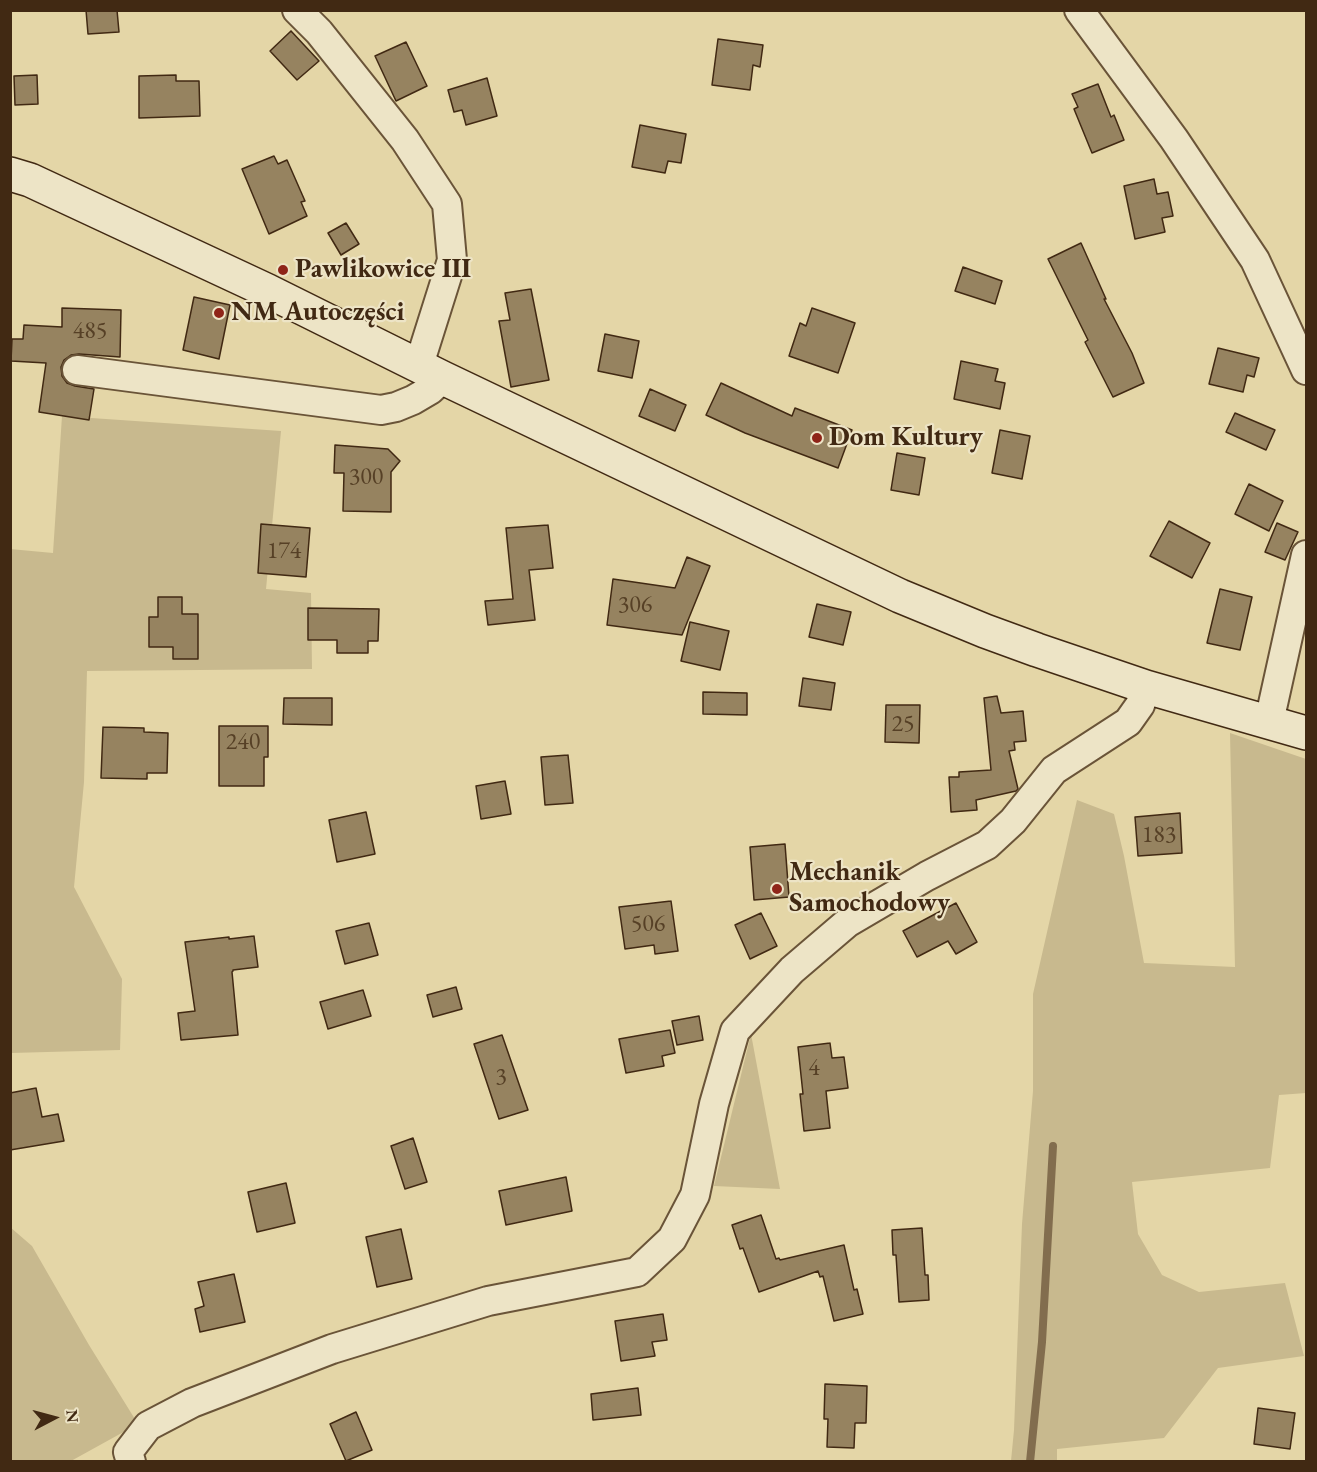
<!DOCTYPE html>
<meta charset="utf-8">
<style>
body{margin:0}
#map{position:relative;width:1317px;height:1472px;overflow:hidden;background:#e4d6a7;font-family:"EB Garamond",serif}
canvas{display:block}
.frame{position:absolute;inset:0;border:12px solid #412913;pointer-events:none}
.north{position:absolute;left:24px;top:1388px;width:60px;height:60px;-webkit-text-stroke:4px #ede4c6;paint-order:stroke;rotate:84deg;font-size:16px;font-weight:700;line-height:24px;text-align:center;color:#412913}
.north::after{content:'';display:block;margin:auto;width:21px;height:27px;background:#412913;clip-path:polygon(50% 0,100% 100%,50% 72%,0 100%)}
</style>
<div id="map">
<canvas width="1317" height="1472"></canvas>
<div class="frame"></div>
<div class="north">N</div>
</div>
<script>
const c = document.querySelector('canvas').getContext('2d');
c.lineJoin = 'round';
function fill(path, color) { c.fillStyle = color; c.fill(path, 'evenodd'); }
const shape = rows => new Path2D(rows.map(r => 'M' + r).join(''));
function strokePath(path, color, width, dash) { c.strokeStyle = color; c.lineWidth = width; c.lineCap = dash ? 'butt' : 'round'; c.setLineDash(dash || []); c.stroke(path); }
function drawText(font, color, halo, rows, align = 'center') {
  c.font = font + ' "EB Garamond",serif'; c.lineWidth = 4.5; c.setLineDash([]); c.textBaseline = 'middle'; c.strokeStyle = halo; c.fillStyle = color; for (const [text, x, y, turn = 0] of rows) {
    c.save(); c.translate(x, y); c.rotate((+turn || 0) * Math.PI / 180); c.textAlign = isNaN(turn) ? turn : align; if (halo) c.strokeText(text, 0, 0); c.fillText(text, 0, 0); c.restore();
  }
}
const green = shape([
 [62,416,281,431,266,589,311,593,312,669,87,671,84,782,74,887,122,979,120,1050,11,1053,10,549,53,553],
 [1230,733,1306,759,1306,1093,1279,1095,1270,1168,1132,1182,1138,1234,1162,1275,1199,1292,1285,1283,1304,1356,1218,1368,1164,1438,1057,1449,1057,1461,1011,1461,1014,1430,1022,1224,1033,1091,1033,994,1077,800,1114,814,1124,856,1144,963,1235,967],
 [751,1034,780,1189,714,1186],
 [10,1227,32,1246,89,1345,138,1424,71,1461,11,1461]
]);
const stream = shape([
 [1030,1462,1042,1342,1053,1146]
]);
const building = shape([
 [86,10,117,10,119,32,88,34,86,10],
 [291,31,319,61,297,80,270,51,291,31],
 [718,39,763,45,760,67,753,65,750,90,712,85,718,39],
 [406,42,427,86,396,101,375,56,406,42],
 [37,75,38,104,15,105,14,76,37,75],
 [176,75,176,81,199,81,200,116,139,118,139,76,176,75],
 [487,78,497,116,466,125,462,110,454,112,448,90,487,78],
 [1098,84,1111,117,1114,115,1124,140,1092,153,1074,109,1078,107,1072,94,1098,84],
 [640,125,686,134,681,163,668,161,665,173,632,167,640,125],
 [274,156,278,164,287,160,305,201,301,202,307,216,269,234,242,169,274,156],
 [1154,179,1157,194,1168,192,1173,216,1162,218,1165,232,1135,239,1124,186,1154,179],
 [346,223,359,244,341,255,328,233,346,223],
 [1081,243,1106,299,1104,299,1132,353,1144,383,1113,397,1085,342,1088,340,1048,259,1081,243],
 [963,267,1002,281,995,304,955,291,963,267],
 [531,289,549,380,511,387,499,321,510,320,505,293,531,289],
 [194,297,230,305,219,359,183,350,194,297],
 [62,308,121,310,120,357,79,354,71,355,64,360,61,367,62,376,67,383,75,386,94,389,89,420,39,412,46,363,11,361,12,339,23,339,24,325,62,327,62,308],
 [812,308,855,323,838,373,789,356,800,323,806,326,812,308],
 [605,334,639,341,632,378,598,371,605,334],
 [1218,348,1259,358,1254,377,1247,375,1243,392,1209,384,1218,348],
 [961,361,998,369,995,381,1005,383,1000,409,954,399,961,361],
 [721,383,792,416,795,408,852,430,838,468,745,433,706,415,721,383],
 [650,389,686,405,675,431,639,416,650,389],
 [1235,413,1275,430,1266,450,1226,432,1235,413],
 [1000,430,1030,436,1022,479,992,473,1000,430],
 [335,445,388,449,400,461,391,472,391,512,343,511,344,473,334,473,335,445],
 [897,453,925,458,919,495,891,490,897,453],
 [1249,484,1283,501,1269,531,1235,514,1249,484],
 [1169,521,1210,543,1192,578,1150,556,1169,521],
 [1277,523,1298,532,1285,560,1265,552,1277,523],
 [261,524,310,528,306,577,258,573,261,524],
 [548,525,553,568,529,570,535,620,488,625,485,601,513,599,506,528,548,525],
 [687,557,710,566,682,635,607,625,613,579,675,588,687,557],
 [1220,589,1252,597,1240,650,1207,643,1220,589],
 [158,597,182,597,182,614,198,614,198,659,173,659,173,647,149,647,149,617,158,617,158,597],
 [817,604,851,612,843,645,809,637,817,604],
 [308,608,379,609,378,641,368,641,368,653,337,653,337,640,308,640,308,608],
 [690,622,729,631,720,670,681,661,690,622],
 [803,678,835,683,831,710,799,706,803,678],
 [703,692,747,693,747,715,703,714,703,692],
 [997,696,1001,713,1023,711,1026,741,1014,742,1015,750,1009,751,1018,789,1016,791,976,800,977,810,951,812,949,777,959,777,959,772,991,770,984,698,997,696],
 [284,698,332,698,332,725,283,724,284,698],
 [886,705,920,705,919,743,885,742,886,705],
 [219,726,268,726,268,757,264,757,264,786,219,786,219,726],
 [103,727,144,728,144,732,168,733,167,773,147,773,147,779,101,778,103,727],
 [568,755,573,803,545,805,541,757,568,755],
 [505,781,511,814,481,819,476,786,505,781],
 [366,812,375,854,337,862,329,820,366,812],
 [1180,813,1182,853,1138,856,1135,817,1180,813],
 [785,844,789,897,754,900,750,847,785,844],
 [671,901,678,951,655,954,654,945,625,949,619,907,671,901],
 [956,903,977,942,956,954,948,941,917,957,903,931,956,903],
 [761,913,777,946,750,959,735,925,761,913],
 [369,923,378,955,345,964,336,931,369,923],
 [254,936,258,967,233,970,233,971,232,972,238,1035,181,1040,178,1013,195,1011,185,942,229,937,229,939,254,936],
 [456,987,462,1009,433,1017,427,995,456,987],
 [363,990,371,1016,328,1029,320,1002,363,990],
 [699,1016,703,1040,677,1045,672,1021,699,1016],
 [670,1030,675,1053,662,1056,664,1066,626,1073,619,1039,670,1030],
 [502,1035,528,1110,499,1119,474,1044,502,1035],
 [830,1043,832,1058,844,1057,848,1088,826,1091,830,1128,804,1131,800,1094,803,1094,798,1047,830,1043],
 [36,1088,42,1117,58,1114,64,1141,10,1150,10,1093,36,1088],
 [413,1138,427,1182,405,1189,391,1146,413,1138],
 [566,1177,572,1211,506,1225,499,1191,566,1177],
 [286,1183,295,1223,257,1232,248,1192,286,1183],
 [761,1215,776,1259,779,1258,780,1260,844,1245,854,1290,857,1289,863,1314,834,1321,823,1276,820,1277,818,1271,759,1292,743,1248,740,1249,732,1225,761,1215],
 [922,1228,925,1275,928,1275,929,1300,899,1302,896,1255,893,1255,892,1230,922,1228],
 [401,1229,412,1279,377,1287,366,1237,401,1229],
 [234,1274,245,1322,200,1332,195,1309,204,1306,198,1282,234,1274],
 [663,1314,667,1340,652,1342,655,1356,621,1361,615,1321,663,1314],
 [825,1384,867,1386,866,1423,855,1423,854,1448,827,1447,828,1419,824,1419,825,1384],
 [638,1388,641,1415,593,1420,591,1394,638,1388],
 [1258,1408,1295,1413,1290,1449,1254,1444,1258,1408],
 [356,1412,372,1450,346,1461,330,1424,356,1412]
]);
const minor = shape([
 [297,10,319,32,405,140,447,204,452,260,423,352,420,367],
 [1079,10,1174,139,1255,260,1306,370],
 [77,370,381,410,396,407,413,400,430,390,443,378],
 [1269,722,1306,555],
 [131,1462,128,1452,148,1426,192,1403,332,1349,488,1301,637,1272,672,1239,695,1195,714,1104,735,1031,792,970,847,923,927,876,987,845,1013,821,1054,770,1128,722,1140,705,1146,687]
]);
const secondary = shape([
 [10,174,30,180,268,291,443,378,900,596,985,631,1037,650,1146,687,1306,733]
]);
const markers = [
 [283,270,6,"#8f2418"],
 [219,313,6,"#8f2418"],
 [817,438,6,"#8f2418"],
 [777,889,6,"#8f2418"]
];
const numberNames = [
 ["485",90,331],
 ["300",366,477],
 ["174",284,551],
 ["306",635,605],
 ["25",903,724],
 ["240",243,742],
 ["183",1159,835],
 ["506",648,924],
 ["4",814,1068],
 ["3",501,1077]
];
const poiNames = [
 ["Pawlikowice III",295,270],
 ["NM Autoczęści",231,313],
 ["Dom Kultury",829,438],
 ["Mechanik",789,873],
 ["Samochodowy",789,904]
];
fill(green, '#c8b98e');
strokePath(stream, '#826d4e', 8);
fill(building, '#968360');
strokePath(building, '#412913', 1.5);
strokePath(minor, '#6a5438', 32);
strokePath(secondary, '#412913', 36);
strokePath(minor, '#ede4c6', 28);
strokePath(secondary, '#ede4c6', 33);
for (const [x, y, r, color] of markers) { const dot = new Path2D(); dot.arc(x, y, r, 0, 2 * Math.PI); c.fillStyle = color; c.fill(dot); strokePath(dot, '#ede4c6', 2); }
drawText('24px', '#564026', null, numberNames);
drawText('bold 27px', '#412913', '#ede4c6', poiNames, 'left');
</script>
